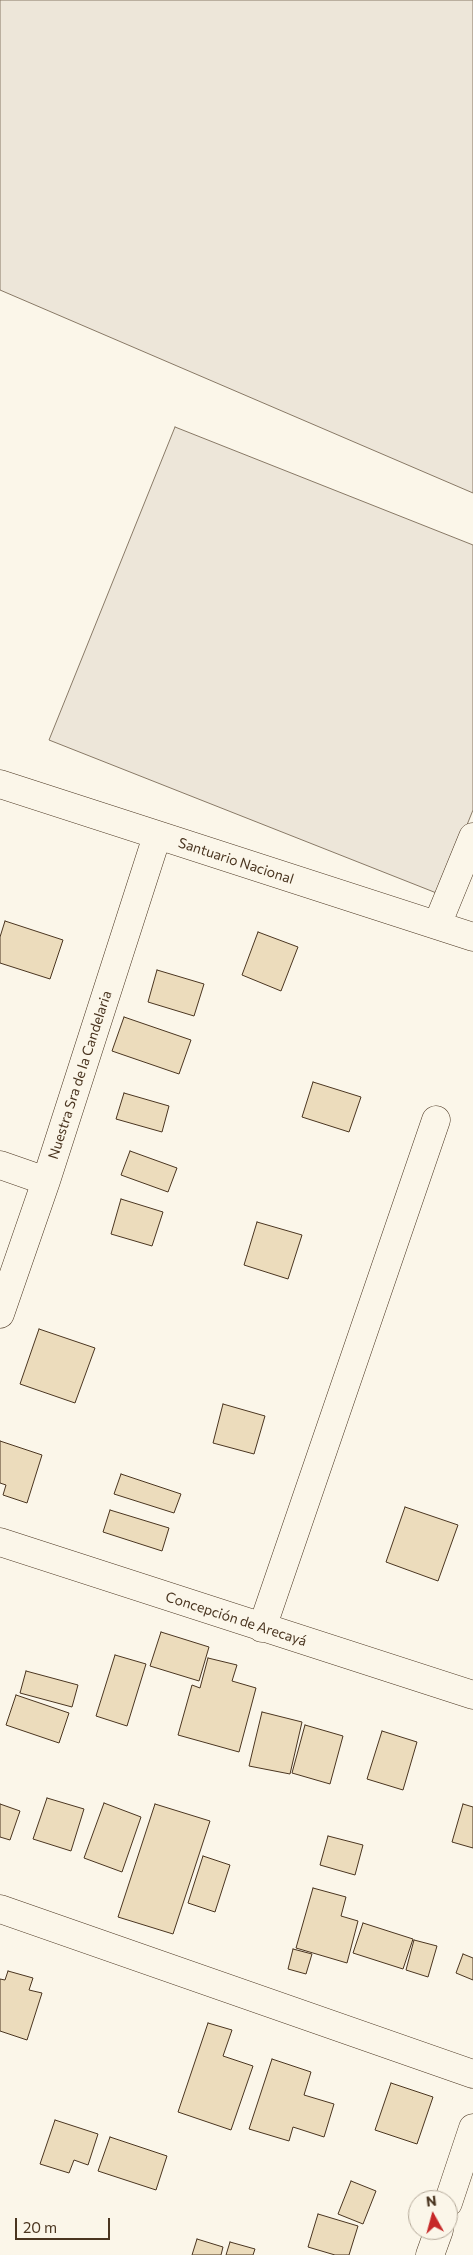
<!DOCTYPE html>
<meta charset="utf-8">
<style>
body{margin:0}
#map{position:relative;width:473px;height:2255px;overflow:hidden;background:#fbf6e9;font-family:Commissioner,sans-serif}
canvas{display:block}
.north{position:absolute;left:408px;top:2190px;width:50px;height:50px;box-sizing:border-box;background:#fbf6e9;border:1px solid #b4a999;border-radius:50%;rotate:353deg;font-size:14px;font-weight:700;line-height:20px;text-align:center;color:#4a3520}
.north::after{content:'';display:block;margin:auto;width:18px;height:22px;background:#c62828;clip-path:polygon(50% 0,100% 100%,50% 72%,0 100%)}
.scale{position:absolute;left:15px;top:2218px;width:95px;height:22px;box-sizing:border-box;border:2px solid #4a3520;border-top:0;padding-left:6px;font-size:15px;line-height:18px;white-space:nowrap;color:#4a3520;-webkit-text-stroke:4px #fbf6e9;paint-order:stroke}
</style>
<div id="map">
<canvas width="473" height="2255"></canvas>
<div class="north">N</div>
<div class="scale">20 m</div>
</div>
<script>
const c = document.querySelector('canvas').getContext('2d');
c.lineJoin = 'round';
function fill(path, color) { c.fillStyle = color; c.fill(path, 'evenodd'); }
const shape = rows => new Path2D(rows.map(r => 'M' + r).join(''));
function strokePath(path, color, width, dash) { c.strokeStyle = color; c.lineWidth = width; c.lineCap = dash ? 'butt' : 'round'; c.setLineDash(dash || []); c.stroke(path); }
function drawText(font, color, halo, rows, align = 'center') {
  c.font = font + ' Commissioner,sans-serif'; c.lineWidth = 4; c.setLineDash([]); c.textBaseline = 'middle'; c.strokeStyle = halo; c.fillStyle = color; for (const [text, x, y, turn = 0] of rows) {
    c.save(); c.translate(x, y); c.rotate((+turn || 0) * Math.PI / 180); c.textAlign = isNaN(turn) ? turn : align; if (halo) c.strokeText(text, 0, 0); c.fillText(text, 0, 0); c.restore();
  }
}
const green = shape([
 [0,0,473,0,473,493,0,290,0,0],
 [175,427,473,545,473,810,439,894,49,740,175,427]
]);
const building = shape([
 [5,921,63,940,50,979,0,963,0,937,5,921],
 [258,932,298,947,281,991,242,975,258,932],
 [157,970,204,984,194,1016,148,1002,157,970],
 [124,1017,191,1040,179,1074,112,1051,124,1017],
 [313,1082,361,1097,349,1132,302,1117,313,1082],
 [124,1093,169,1106,162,1132,116,1119,124,1093],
 [130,1151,177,1168,168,1192,121,1175,130,1151],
 [121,1199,163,1212,152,1246,111,1234,121,1199],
 [257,1222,302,1235,288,1279,244,1265,257,1222],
 [39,1329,95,1348,75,1403,20,1384,39,1329],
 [223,1404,265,1416,254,1454,213,1443,223,1404],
 [0,1441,42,1455,27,1503,3,1495,6,1485,0,1483,0,1441],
 [121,1474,181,1494,174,1513,114,1494,121,1474],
 [405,1507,458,1525,438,1581,386,1562,405,1507],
 [110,1510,169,1528,162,1551,103,1532,110,1510],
 [161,1632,209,1647,199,1681,150,1666,161,1632],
 [115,1655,146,1664,127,1726,96,1716,115,1655],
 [208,1658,237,1665,232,1681,256,1688,239,1752,178,1735,192,1685,200,1688,208,1658],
 [26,1671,78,1685,72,1707,20,1693,26,1671],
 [16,1695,69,1713,59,1743,6,1725,16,1695],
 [262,1712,302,1722,290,1774,249,1766,262,1712],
 [305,1725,343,1736,330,1784,292,1773,305,1725],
 [382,1731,417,1742,403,1790,367,1779,382,1731],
 [47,1798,84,1809,71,1851,33,1839,47,1798],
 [104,1803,141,1817,122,1872,84,1858,104,1803],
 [0,1804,20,1811,10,1840,0,1837,0,1804],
 [155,1804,210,1821,173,1934,118,1917,155,1804],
 [463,1804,473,1807,473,1848,452,1842,463,1804],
 [328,1836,363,1845,355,1875,320,1865,328,1836],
 [203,1856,230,1865,215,1912,188,1903,203,1856],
 [313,1888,346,1897,341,1916,358,1921,347,1963,296,1948,313,1888],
 [363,1923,413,1939,403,1969,353,1953,363,1923],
 [414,1940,437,1946,428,1977,406,1970,414,1940],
 [293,1949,312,1954,306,1974,288,1969,293,1949],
 [463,1954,473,1958,473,1980,456,1973,463,1954],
 [8,1971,33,1978,29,1990,42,1993,27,2040,0,2031,0,1979,5,1980,8,1971],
 [208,2023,232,2030,223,2056,253,2066,231,2130,178,2112,208,2023],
 [272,2059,311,2072,304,2095,334,2104,324,2137,293,2127,289,2141,249,2129,272,2059],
 [391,2083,433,2097,417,2144,375,2130,391,2083],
 [55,2120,98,2134,88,2165,74,2160,69,2173,40,2164,55,2120],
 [110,2137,167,2156,156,2190,98,2171,110,2137],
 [351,2181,376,2191,363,2224,338,2214,351,2181],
 [318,2214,358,2226,349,2255,335,2255,308,2247,318,2214],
 [197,2239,223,2247,221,2255,192,2255,197,2239],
 [230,2242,255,2249,253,2255,226,2255,230,2242]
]);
const street = shape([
 [0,784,473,937],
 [437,925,473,837],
 [0,1165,46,1181],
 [0,1314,46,1181,157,836],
 [0,1542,473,1695],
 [262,1628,436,1120],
 [0,1909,473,2074],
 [448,2203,473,2128],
 [430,2255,439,2230]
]);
const streetNames = [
 ["Santuario Nacional",236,861,18],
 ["Nuestra Sra de la Candelaria",80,1075,-72],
 ["Concepción de Arecayá",236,1619,18]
];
fill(green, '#ede6d9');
strokePath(green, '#887966', 1);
fill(building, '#ecdcbc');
strokePath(building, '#4a3520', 1);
strokePath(street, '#4a3520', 29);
strokePath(street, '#fbf6e9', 28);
drawText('14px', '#4a3520', '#fbf6e9', streetNames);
</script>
